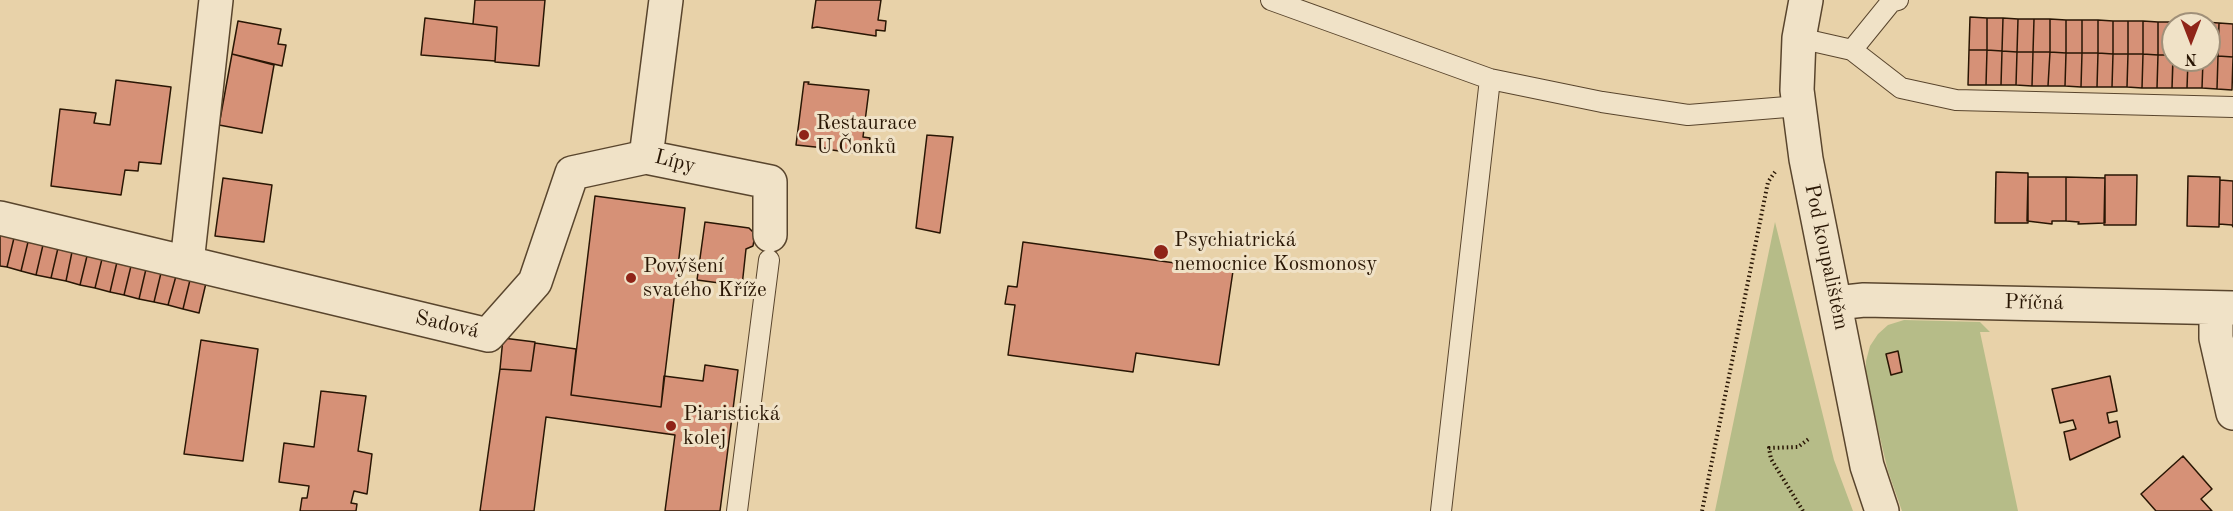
<!DOCTYPE html>
<meta charset="utf-8">
<style>
body{margin:0}
#map{position:relative;width:2233px;height:511px;overflow:hidden;background:#e8d2a9;font-family:"Old Standard TT",serif}
canvas{display:block}
.north{position:absolute;left:2161px;top:12px;width:60px;height:60px;box-sizing:border-box;background:#f0e2c7;border:2px solid #a09079;border-radius:50%;rotate:180deg;font-size:16px;font-weight:700;line-height:24px;text-align:center;color:#291604}
.north::after{content:'';display:block;margin:auto;width:21px;height:27px;background:#8f2418;clip-path:polygon(50% 0,100% 100%,50% 72%,0 100%)}
</style>
<div id="map">
<canvas width="2233" height="511"></canvas>
<div class="north">N</div>
</div>
<script>
const c = document.querySelector('canvas').getContext('2d');
c.lineJoin = 'round';
function fill(path, color) { c.fillStyle = color; c.fill(path, 'evenodd'); }
const shape = rows => new Path2D(rows.map(r => 'M' + r).join(''));
function strokePath(path, color, width, dash) { c.strokeStyle = color; c.lineWidth = width; c.lineCap = dash ? 'butt' : 'round'; c.setLineDash(dash || []); c.stroke(path); }
function drawText(font, color, halo, rows, align = 'center') {
  c.font = font + ' "Old Standard TT",serif'; c.lineWidth = 6; c.setLineDash([]); c.textBaseline = 'middle'; c.strokeStyle = halo; c.fillStyle = color; for (const [text, x, y, turn = 0] of rows) {
    c.save(); c.translate(x, y); c.rotate((+turn || 0) * Math.PI / 180); c.textAlign = isNaN(turn) ? turn : align; if (halo) c.strokeText(text, 0, 0); c.fillText(text, 0, 0); c.restore();
  }
}
const green = shape([
 [1775,222,1834,460,1853,511,1715,511],
 [1904,320,1980,322,1990,332,1980,332,2018,511,1902,511,1888,471,1866,379,1866,361,1870,346,1878,334,1888,325]
]);
const building = shape([
 [475,0,545,0,539,66,495,62,497,27,473,24,475,0],
 [816,0,881,0,878,20,886,21,885,31,876,30,876,36,817,27,812,28,816,0],
 [1970,17,1987,18,1987,50,1969,50,1970,17],
 [425,18,497,27,495,61,421,55,425,18],
 [1987,18,2003,18,2002,51,1987,50,1987,18],
 [2003,18,2018,19,2017,52,2002,51,2003,18],
 [2018,19,2034,19,2033,52,2017,52,2018,19],
 [2034,19,2050,19,2050,52,2033,52,2034,19],
 [2050,19,2066,20,2066,53,2050,52,2050,19],
 [2066,20,2082,20,2082,53,2066,53,2066,20],
 [2082,20,2098,20,2098,53,2082,53,2082,20],
 [2098,20,2113,21,2113,54,2098,53,2098,20],
 [238,21,281,29,278,44,286,45,282,66,232,54,238,21],
 [2113,21,2128,21,2128,54,2113,54,2113,21],
 [2128,21,2143,21,2143,54,2128,54,2128,21],
 [2143,21,2158,22,2158,55,2143,54,2143,21],
 [2158,22,2173,22,2173,55,2158,55,2158,22],
 [2204,22,2219,23,2218,56,2209,56,2209,24,2204,22],
 [2219,23,2233,24,2233,57,2218,56,2219,23],
 [1969,50,1987,50,1986,85,1968,85,1969,50],
 [1987,50,2002,51,2001,85,1986,85,1987,50],
 [2002,51,2017,52,2016,85,2001,85,2002,51],
 [2017,52,2033,52,2032,86,2016,85,2017,52],
 [2033,52,2050,52,2048,86,2032,86,2033,52],
 [2050,52,2066,53,2065,86,2048,86,2050,52],
 [2066,53,2082,53,2081,87,2065,86,2066,53],
 [2082,53,2098,53,2097,87,2081,87,2082,53],
 [2098,53,2113,54,2112,87,2097,87,2098,53],
 [232,54,274,65,262,133,219,125,232,54],
 [2113,54,2128,54,2127,87,2112,87,2113,54],
 [2128,54,2143,54,2142,88,2127,87,2128,54],
 [2143,54,2158,55,2157,88,2142,88,2143,54],
 [2158,55,2173,55,2172,88,2157,88,2158,55],
 [2209,56,2218,56,2217,89,2202,88,2203,60,2209,60,2209,56],
 [2218,56,2233,57,2232,90,2217,89,2218,56],
 [2173,60,2188,60,2187,88,2172,88,2173,60],
 [2188,60,2203,60,2202,88,2187,88,2188,60],
 [116,80,171,87,161,164,139,162,138,171,125,170,121,195,51,186,60,109,96,113,94,123,110,125,116,80],
 [804,82,809,82,808,84,869,90,863,137,870,138,868,148,862,148,861,154,825,149,825,148,796,145,804,82],
 [927,135,953,137,940,233,916,228,927,135],
 [1996,172,2028,173,2028,223,1995,223,1996,172],
 [2105,175,2137,175,2136,225,2104,225,2105,175],
 [2188,176,2220,177,2219,227,2187,226,2188,176],
 [2028,177,2066,177,2066,221,2052,221,2052,224,2027,221,2028,177],
 [2066,177,2105,178,2105,223,2078,224,2079,222,2066,221,2066,177],
 [223,178,272,185,264,242,215,236,223,178],
 [2220,180,2233,181,2233,227,2232,225,2219,224,2220,180],
 [595,196,685,208,661,407,571,395,595,196],
 [705,222,749,228,755,234,753,246,746,249,742,286,697,280,705,222],
 [0,235,14,238,7,267,0,266,0,235],
 [14,238,28,242,21,271,7,267,14,238],
 [28,242,43,245,36,275,21,271,28,242],
 [1023,242,1233,271,1219,365,1136,353,1133,372,1008,355,1015,305,1005,304,1008,286,1017,287,1023,242],
 [43,245,58,248,51,278,36,275,43,245],
 [58,248,72,252,66,281,51,278,58,248],
 [72,252,87,256,80,285,66,281,72,252],
 [87,256,102,259,95,288,80,285,87,256],
 [102,259,117,262,110,292,95,288,102,259],
 [117,262,131,266,124,295,110,292,117,262],
 [131,266,146,269,139,299,124,295,131,266],
 [146,269,161,273,154,302,139,299,146,269],
 [161,273,176,276,168,305,154,302,161,273],
 [176,276,190,280,183,309,168,305,176,276],
 [190,280,206,283,199,313,183,309,190,280],
 [503,338,535,342,531,371,500,369,503,338],
 [201,340,258,349,243,461,184,454,201,340],
 [535,343,576,349,571,395,661,407,664,376,703,381,705,365,738,370,720,511,665,511,675,435,546,417,534,511,480,511,500,369,531,371,535,343],
 [1898,351,1902,372,1891,375,1886,354,1898,351],
 [2110,376,2117,411,2107,413,2109,423,2117,421,2120,437,2070,460,2064,432,2076,429,2073,420,2060,423,2052,389,2110,376],
 [321,391,366,396,358,451,372,454,367,494,354,491,351,503,357,504,356,511,300,511,302,498,307,498,309,486,279,482,284,443,314,447,321,391],
 [2183,456,2212,489,2201,499,2212,511,2156,511,2141,494,2183,456]
]);
const path = shape([
 [1702,511,1768,182,1775,172],
 [1803,511,1771,459,1769,448,1798,447,1810,438]
]);
const lane = shape([
 [1271,0,1490,79,1602,102,1688,115,1799,106],
 [1799,38,1852,50,1901,88,1956,100,2233,107],
 [1852,50,1891,2,1898,0],
 [737,511,769,260],
 [1441,511,1490,79]
]);
const street = shape([
 [1806,0,1799,38,1797,90,1806,159,1867,466,1882,511],
 [646,157,666,0],
 [0,218,488,335,535,282,572,173,646,157,770,182,770,235],
 [187,263,216,0],
 [1836,303,1864,300,2233,308],
 [2216,308,2216,338,2233,413]
]);
const markers = [
 [804,135,6,"#8f2418"],
 [1161,252,8,"#8f2418"],
 [631,278,6,"#8f2418"],
 [671,426,6,"#8f2418"]
];
const poiNames = [
 ["Restaurace",816,123],
 ["U Čonků",816,147],
 ["Psychiatrická",1174,240],
 ["nemocnice Kosmonosy",1174,264],
 ["Povýšení",643,266],
 ["svatého Kříže",643,290],
 ["Piaristická",683,414],
 ["kolej",683,438]
];
const streetNames = [
 ["Lípy",675,162,14],
 ["Pod koupalištěm",1826,257,78],
 ["Příčná",2034,303,1],
 ["Sadová",447,325,13]
];
fill(green, '#b6bc88');
fill(building, '#d69177');
strokePath(building, '#291604', 1.5);
strokePath(lane, '#59452d', 22);
strokePath(street, '#59452d', 36);
strokePath(path, '#291604', 4, [1.5, 3]);
strokePath(lane, '#f0e2c7', 20);
strokePath(street, '#f0e2c7', 33);
for (const [x, y, r, color] of markers) { const dot = new Path2D(); dot.arc(x, y, r, 0, 2 * Math.PI); c.fillStyle = color; c.fill(dot); strokePath(dot, '#f0e2c7', 2); }
drawText('21px', '#291604', '#f0e2c7', poiNames, 'left');
drawText('21px', '#291604', '#f0e2c7', streetNames);
</script>
